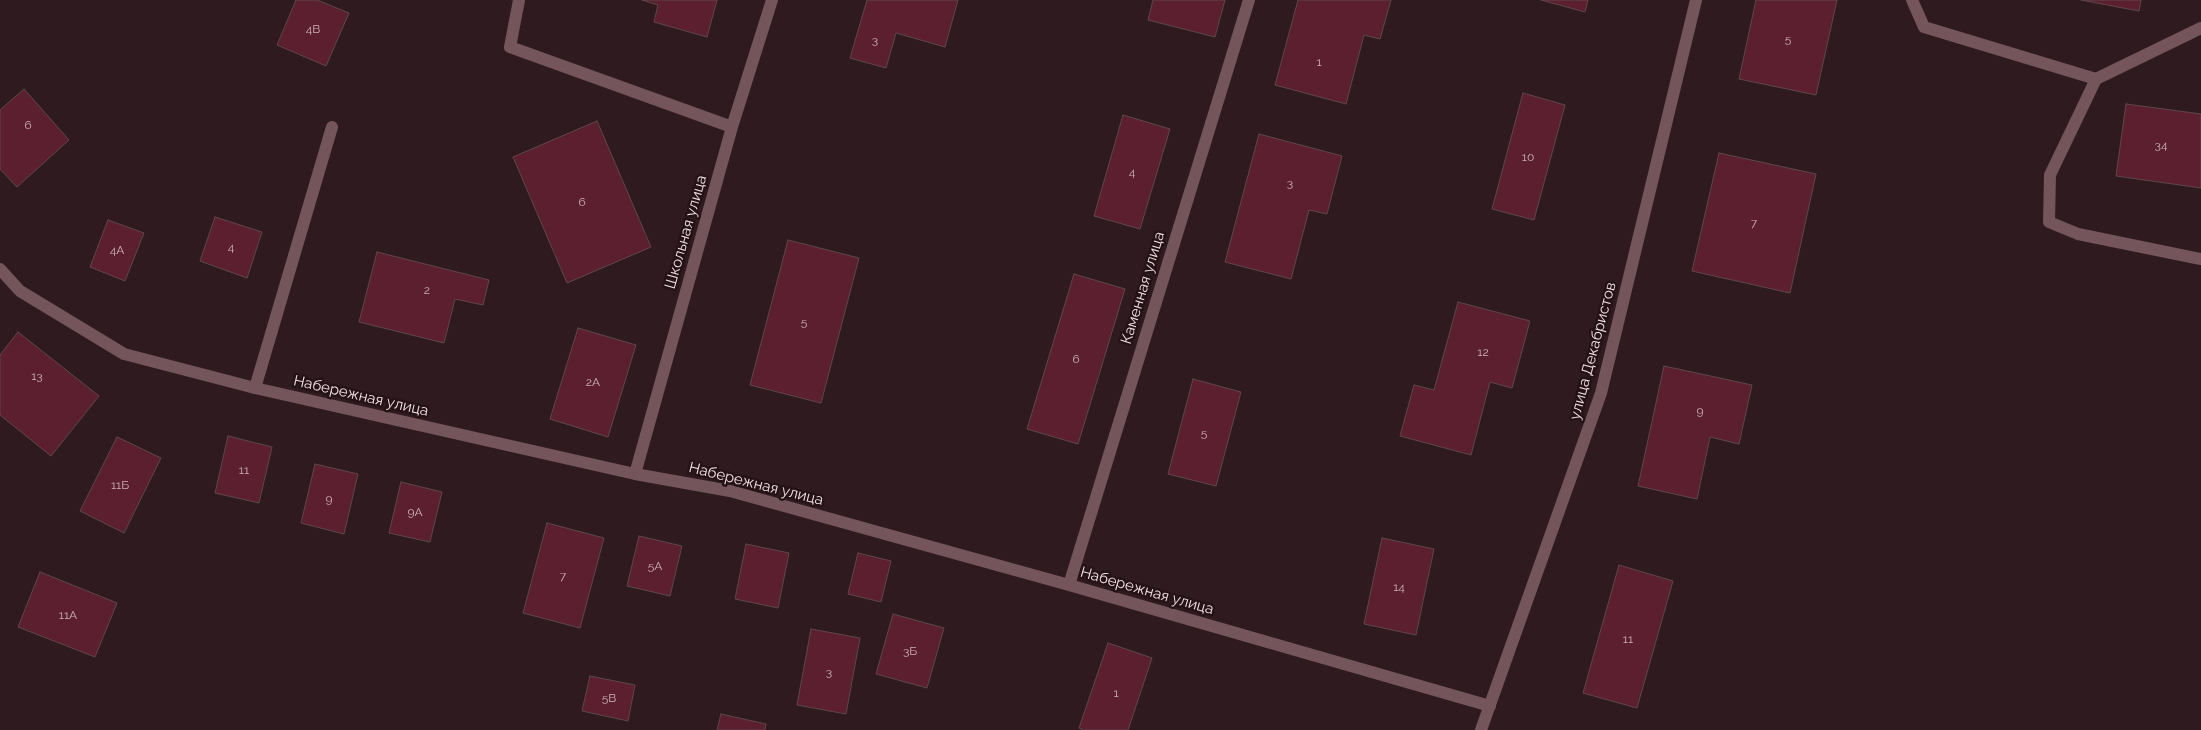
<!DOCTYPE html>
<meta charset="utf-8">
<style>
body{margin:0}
canvas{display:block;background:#2f1b1f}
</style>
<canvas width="2201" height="730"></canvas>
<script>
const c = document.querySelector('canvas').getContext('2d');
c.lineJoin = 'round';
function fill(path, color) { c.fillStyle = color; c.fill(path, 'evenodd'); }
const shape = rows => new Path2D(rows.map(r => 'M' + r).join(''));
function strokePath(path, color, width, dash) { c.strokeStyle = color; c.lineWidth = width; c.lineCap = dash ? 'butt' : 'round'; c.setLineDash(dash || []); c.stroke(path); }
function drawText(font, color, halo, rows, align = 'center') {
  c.font = font + ' Raleway,sans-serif'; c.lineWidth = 5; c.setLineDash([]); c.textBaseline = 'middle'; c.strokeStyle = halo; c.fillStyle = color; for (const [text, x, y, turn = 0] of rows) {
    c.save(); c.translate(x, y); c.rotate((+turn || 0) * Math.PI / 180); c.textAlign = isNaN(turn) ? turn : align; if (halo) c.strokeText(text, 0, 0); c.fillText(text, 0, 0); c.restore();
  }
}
const building = shape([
 [296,0,317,0,349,13,326,66,277,45,296,0],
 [642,0,717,0,707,37,654,22,658,5,642,0],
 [867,0,958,0,945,47,896,33,886,68,850,58,867,0],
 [1153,0,1225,0,1215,37,1148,20,1153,0],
 [1298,0,1391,0,1380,39,1364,35,1346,104,1275,85,1298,0],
 [1541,0,1588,0,1585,12,1541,0],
 [1756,0,1837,0,1816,95,1739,79,1756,0],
 [2081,0,2141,0,2139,11,2081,0],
 [24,89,69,140,17,187,0,169,0,110,24,89],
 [1523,93,1565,105,1534,220,1492,209,1523,93],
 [2126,104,2201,114,2201,188,2116,176,2126,104],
 [1123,115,1170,129,1140,229,1094,216,1123,115],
 [597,121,651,247,567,283,513,157,597,121],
 [1259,134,1342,156,1327,214,1309,210,1291,279,1225,262,1259,134],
 [1719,153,1816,174,1790,293,1692,271,1719,153],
 [215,217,262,232,247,278,200,261,215,217],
 [108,220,144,233,125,281,90,267,108,220],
 [788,240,859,258,821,403,750,385,788,240],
 [377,252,489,280,483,305,455,299,444,343,359,322,377,252],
 [1074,274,1125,289,1078,444,1027,429,1074,274],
 [1458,302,1530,321,1512,388,1490,382,1471,455,1400,436,1414,385,1434,390,1458,302],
 [578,328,636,345,608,437,550,419,578,328],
 [18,332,99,396,51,456,0,415,0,355,18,332],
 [1664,366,1752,385,1739,444,1710,437,1697,499,1638,486,1664,366],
 [1193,379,1241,392,1216,486,1168,474,1193,379],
 [228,436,272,447,259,503,215,493,228,436],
 [117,437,161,458,124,533,80,511,117,437],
 [315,464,358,474,344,534,301,523,315,464],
 [401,482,442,492,430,542,389,533,401,482],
 [547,523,604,538,580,628,523,613,547,523],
 [639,536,682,546,670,596,627,586,639,536],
 [1382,538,1434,549,1416,635,1364,624,1382,538],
 [746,544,789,553,778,608,735,599,746,544],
 [858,553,891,561,881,602,848,594,858,553],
 [1619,565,1673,581,1637,708,1583,693,1619,565],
 [40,572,117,603,95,657,18,627,40,572],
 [893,614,944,628,927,688,876,674,893,614],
 [811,629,860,638,846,714,797,705,811,629],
 [1108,643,1152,658,1128,730,1084,730,1079,728,1108,643],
 [590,676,635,685,628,721,582,711,590,676],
 [721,714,766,724,765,730,717,730,721,714]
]);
const service = shape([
 [1912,0,1924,27,2096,79,2050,175,2049,222,2078,234,2201,259],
 [2096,79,2201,28],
 [255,388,332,127]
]);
const minor = shape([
 [519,0,510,47,732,127],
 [0,269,20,291,124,354,255,388,635,474,730,491,1069,585,1490,706],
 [635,474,732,127,772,0],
 [1069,585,1249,0],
 [1481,730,1601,393,1696,0]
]);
const numberNames = [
 ["4В",313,29],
 ["5",1788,39],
 ["3",875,40],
 ["1",1319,62],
 ["6",28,125],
 ["34",2161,145],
 ["10",1528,157],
 ["4",1132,172],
 ["3",1290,183],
 ["6",582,202],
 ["7",1754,223],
 ["4",231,247],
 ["4А",117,250],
 ["2",427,290],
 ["5",804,322],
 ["12",1483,352],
 ["6",1076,359],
 ["13",37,376],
 ["2А",593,382],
 ["9",1700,411],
 ["5",1204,433],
 ["11",244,470],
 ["11Б",120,485],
 ["9",329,499],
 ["9А",415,512],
 ["5А",655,566],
 ["7",563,576],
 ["14",1399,587],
 ["11А",68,615],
 ["11",1628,639],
 ["3Б",910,651],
 ["3",829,672],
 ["1",1116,693],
 ["5В",609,698]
];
const streetNames = [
 ["Школьная улица",686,232,-74],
 ["Каменная улица",1143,288,-73],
 ["улица Декабристов",1593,351,-75],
 ["Набережная улица",361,396,13],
 ["Набережная улица",756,484,14],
 ["Набережная улица",1147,591,16]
];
fill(building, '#5b1f2f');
strokePath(building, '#5e474b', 1);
strokePath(service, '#73555b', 12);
strokePath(minor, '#73555b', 12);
drawText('12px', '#ccb1b8', null, numberNames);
drawText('15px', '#f1e2e5', '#251216', streetNames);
</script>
